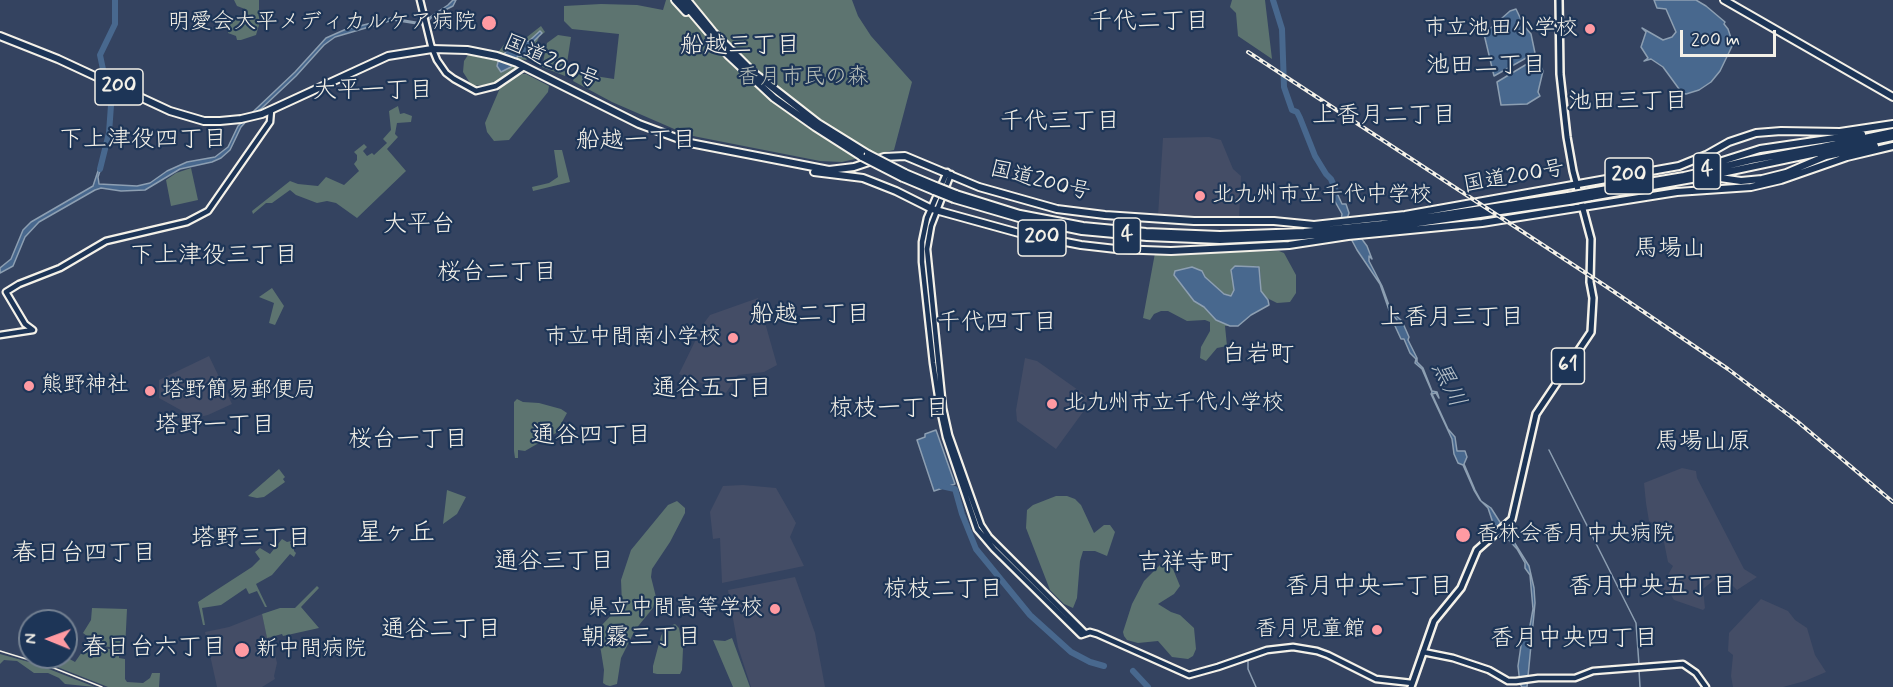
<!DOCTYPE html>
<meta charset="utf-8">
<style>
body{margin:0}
#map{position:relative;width:1893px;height:687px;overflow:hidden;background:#344360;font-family:Mynerve,sans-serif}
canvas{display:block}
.north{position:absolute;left:18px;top:609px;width:60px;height:60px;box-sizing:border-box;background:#1d3557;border:2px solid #738091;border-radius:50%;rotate:271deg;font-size:16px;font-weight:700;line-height:24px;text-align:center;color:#f4f1e8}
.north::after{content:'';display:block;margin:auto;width:21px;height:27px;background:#ff9aa2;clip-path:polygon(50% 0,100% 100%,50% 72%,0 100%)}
.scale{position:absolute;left:1680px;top:30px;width:96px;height:27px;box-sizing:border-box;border:3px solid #f4f1e8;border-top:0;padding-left:8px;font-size:18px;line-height:21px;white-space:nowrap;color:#f4f1e8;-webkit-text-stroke:4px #1d3557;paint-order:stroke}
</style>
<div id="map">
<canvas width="1893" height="687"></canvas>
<div class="north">N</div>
<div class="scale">200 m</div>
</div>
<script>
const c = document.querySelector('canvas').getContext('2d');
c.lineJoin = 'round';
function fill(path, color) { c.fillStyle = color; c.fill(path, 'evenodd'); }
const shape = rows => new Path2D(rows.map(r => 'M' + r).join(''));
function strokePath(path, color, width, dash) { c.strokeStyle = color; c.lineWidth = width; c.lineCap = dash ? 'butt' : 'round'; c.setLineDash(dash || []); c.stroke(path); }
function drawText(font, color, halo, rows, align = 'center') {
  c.font = font + ' Mynerve,"Klee One",sans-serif'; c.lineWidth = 4.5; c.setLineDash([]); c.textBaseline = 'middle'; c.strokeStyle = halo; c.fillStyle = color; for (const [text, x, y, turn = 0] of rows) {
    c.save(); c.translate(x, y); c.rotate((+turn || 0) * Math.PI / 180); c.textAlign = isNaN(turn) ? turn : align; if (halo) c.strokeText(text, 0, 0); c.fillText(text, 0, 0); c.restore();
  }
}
const built = shape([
 [1209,137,1221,140,1233,169,1241,176,1239,219,1205,219,1158,216,1163,138],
 [758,298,777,365,764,372,738,375,726,393,679,374,704,323,710,315],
 [209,356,232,404,208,415,195,418,159,398,159,380],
 [1025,358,1037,361,1088,397,1083,412,1056,449,1017,421,1016,410],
 [1682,468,1696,471,1697,478,1744,569,1757,577,1737,590,1733,586,1728,586,1719,576,1703,589,1705,608,1703,610,1674,600,1671,595,1664,593,1663,584,1673,566,1668,562,1661,527,1649,521,1646,503,1644,483],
 [743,485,776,488,796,523,790,537,804,566,722,583,720,538,713,539,710,512,723,486],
 [795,577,815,633,825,687,751,687,738,647,728,590],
 [1761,599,1788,611,1795,620,1807,628,1815,655,1826,672,1805,681,1783,687,1733,687,1731,676,1733,655,1728,651,1729,633],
 [262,614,267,637,271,637,277,663,274,676,275,679,262,687,217,687,205,632,229,627]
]);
const green = shape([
 [234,0,259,0,259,25,256,35,241,40,237,40,236,36,228,33,232,18,243,18,245,9,237,6],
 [666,0,852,0,858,16,871,36,912,82,894,150,842,162,820,161,688,135,612,102,573,81,576,73,614,79,619,34,572,29,564,21,564,6,601,4,637,5,663,10],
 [1232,0,1265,0,1272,59,1238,36,1236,13,1230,7],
 [541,26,545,32,539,37,532,54,526,60,519,59,515,68,516,71,493,84,472,86,463,72,464,61,468,55,492,60,506,42,527,37],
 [558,35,571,37,565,76,542,67,547,43],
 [522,74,526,74,549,86,548,92,509,140,494,141,487,132,485,123,500,88],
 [398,106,400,114,404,113,412,116,411,122,397,123,395,134,398,137,387,149,406,171,357,218,336,203,327,201,317,203,296,195,290,190,272,203,266,203,253,214,252,211,290,181,298,184,318,186,326,177,344,185,359,171,354,164,357,160,357,155,354,152,364,144,367,147,363,151,367,156,372,153,374,155,387,143,383,139,391,130,389,111],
 [554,150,562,150,570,182,533,191,532,187,549,183,558,177],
 [191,168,198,200,171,206,166,180,176,173],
 [1279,251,1284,253,1296,275,1296,293,1290,302,1277,303,1265,297,1261,291,1260,269,1257,266,1235,266,1231,270,1234,290,1231,296,1224,294,1205,277,1202,271,1195,269,1174,275,1194,301,1204,307,1216,320,1230,326,1225,326,1227,346,1217,348,1206,361,1200,358,1201,347,1210,331,1210,322,1205,320,1187,321,1168,311,1161,311,1154,314,1150,320,1143,318,1155,253],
 [272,288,284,306,275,325,269,323,274,303,259,297],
 [517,399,523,402,539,403,561,409,567,413,556,433,525,451,518,450,518,458,515,458,514,451,514,402],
 [279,469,285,477,283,479,285,482,264,497,257,498,248,496],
 [447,490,466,497,457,514,443,524],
 [1056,496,1067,496,1075,499,1081,505,1094,533,1104,525,1110,525,1115,532,1107,556,1095,551,1083,551,1080,561,1077,598,1073,608,1064,604,1050,590,1026,528,1027,510,1033,505],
 [677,501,685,508,685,513,670,542,652,569,651,577,656,597,653,608,635,630,621,658,617,684,610,686,606,685,603,683,604,670,598,633,600,627,622,604,621,580,631,550,668,505],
 [282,539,287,542,291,541,290,544,294,546,294,551,296,553,294,557,290,554,272,575,256,584,267,607,265,607,257,591,249,594,246,588,221,605,202,608,205,625,203,625,198,602,252,567,260,559,255,552,260,548,270,554],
 [1161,564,1167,564,1173,569,1180,586,1174,594,1158,604,1171,612,1180,615,1194,628,1196,649,1193,656,1188,659,1172,657,1158,641,1138,643,1127,640,1124,636,1123,632,1132,604,1144,581],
 [317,586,319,588,301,607,319,628,283,636,282,634,267,638,262,614,280,608,295,608],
 [92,608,127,609,125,649,95,645,101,648,119,650,119,658,125,659,125,679,127,682,143,683,150,678,152,673,160,673,159,687,108,687,32,657,66,657,75,662,91,639,83,633,91,620],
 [675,624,679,628,683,649,682,670,680,674,657,674,653,673,653,666,661,636,665,628],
 [732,638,750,687,733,687,713,640,725,641],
 [0,654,36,664,95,687,65,684,59,678,48,673,34,673,17,661,4,660,0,664]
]);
const water = shape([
 [453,0,456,0,453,6,433,16,424,25,393,20,335,37,324,45,296,76,262,108,253,114,241,127,230,150,221,158,212,162,180,169,145,190,121,191,101,188,95,190,39,222,25,237,13,266,0,273,0,268,11,259,23,230,31,222,93,186,101,162,103,162,98,177,99,184,137,186,150,183,167,171,187,162,215,157,228,147,238,126,295,72,326,38,344,30,391,18,421,23,448,5,453,0],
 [1654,0,1696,0,1706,6,1725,22,1724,24,1728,29,1731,38,1735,40,1720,71,1711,82,1699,90,1686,94,1682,93,1663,67,1651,59,1644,61,1648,58,1641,47,1646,32,1642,28,1663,40,1672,37,1676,32,1666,9,1657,8,1654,0],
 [1516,9,1524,26,1531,34,1535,53,1494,76,1484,34,1510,11,1516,9],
 [540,31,542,33,532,43,525,57,518,56,511,67,501,72,497,66,498,62,511,45,529,41,540,31],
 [1537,58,1543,71,1538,92,1540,96,1527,104,1501,105,1497,82,1537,58],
 [1333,184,1342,204,1346,204,1349,213,1347,219,1367,246,1372,259,1369,256,1369,261,1382,286,1391,311,1402,321,1409,337,1408,340,1417,358,1417,362,1423,368,1432,391,1437,392,1439,398,1436,393,1432,394,1448,429,1455,437,1457,451,1465,451,1467,457,1464,464,1475,490,1481,501,1491,508,1505,530,1509,534,1529,566,1534,588,1535,603,1527,687,1522,687,1520,684,1518,666,1522,639,1526,640,1528,637,1533,609,1530,575,1525,568,1525,563,1517,549,1493,523,1488,508,1480,500,1474,490,1463,465,1458,463,1454,454,1452,439,1431,394,1432,392,1422,369,1415,363,1416,359,1410,353,1404,339,1401,339,1395,326,1397,320,1389,310,1380,284,1357,250,1341,220,1342,214,1333,198,1335,190,1333,184],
 [1235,266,1259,267,1261,291,1268,300,1269,305,1251,315,1238,326,1230,326,1216,320,1204,307,1194,301,1174,275,1175,271,1192,267,1202,271,1205,277,1224,294,1231,296,1234,290,1231,270,1235,266],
 [936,430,955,484,934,491,917,440,925,437,925,434,936,430]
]);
const stream = shape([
 [1549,450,1636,623,1639,665],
 [1248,659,1248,669,1256,687],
 [1639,670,1640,687]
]);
const river = shape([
 [1273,0,1282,29,1284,87,1292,110,1297,112,1300,118,1315,156,1326,174,1331,179,1336,191],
 [104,74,100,55,115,24,115,0],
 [100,169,109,133,111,105,107,88],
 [940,483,941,486,955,489,962,514,976,549,1030,615,1071,652,1090,662,1104,666],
 [1133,671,1148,687]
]);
const secondary = shape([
 [420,0,431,45,437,60,446,73,454,79,476,91,496,86,524,67],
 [947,172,927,218,922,242,922,262,933,363,940,409,946,437,977,529,994,549,1081,635,1090,632,1097,634,1189,675,1218,667,1267,650,1293,647,1317,651,1328,655,1376,679,1412,683],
 [951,174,931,226,927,249,943,408,949,435,981,525,989,537,1085,633],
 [0,335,33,330,25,324,6,292,19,284,60,268,106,241,187,222,208,211,270,122,271,110],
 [1423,652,1453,658,1489,670,1508,681,1516,681,1538,678,1575,678,1593,671,1683,664,1696,673,1706,687]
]);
const primary = shape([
 [1411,687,1434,621,1461,588,1477,550,1512,519,1536,414,1591,332,1593,298,1590,282,1591,239,1573,171,1567,137,1560,74,1559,0]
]);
const highway = shape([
 [675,0,686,12],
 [681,0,728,55,774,98,815,127,862,157],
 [687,0,713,32,754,73,818,123,868,154],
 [1724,0,1893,97],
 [0,36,58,59,170,111,204,121,220,121,241,119,262,114,388,56,432,49,467,50,497,56,517,63,639,124,690,143,829,170,854,167,884,157,905,156,979,187,1057,209,1105,215,1194,221,1274,221,1314,225,1405,215,1679,166,1706,155,1729,142,1756,133,1781,131,1840,132,1893,124],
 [1700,168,1760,149,1862,134],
 [814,172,863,178,896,191,932,209,1019,233,1081,245,1116,249,1171,251,1289,245,1348,236,1482,223,1677,192,1751,187,1781,180,1847,157,1893,146],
 [905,173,936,186],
 [1713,177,1741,181,1762,179,1786,173,1826,156,1875,146],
 [903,178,934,191],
 [1590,192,1684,176,1751,160,1822,147,1893,132],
 [956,194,1020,214,1083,226,1146,232,1220,235,1304,232,1382,224,1568,196],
 [1591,197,1703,177,1893,137],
 [954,199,1019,218,1082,231,1147,237,1220,240,1304,236,1384,228,1569,201]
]);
const tram = shape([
 [0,651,46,665,102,687]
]);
const rail = shape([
 [1248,52,1604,285,1728,369,1798,422,1893,502]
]);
const highwayBridge = shape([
 [868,154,905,173],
 [862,157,903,178],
 [936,186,956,194],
 [934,191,954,199],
 [1568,196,1590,192],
 [1569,201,1591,197]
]);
const markers = [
 [489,23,8,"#ff9aa2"],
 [1590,29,6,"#ff9aa2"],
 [1200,196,6,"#ff9aa2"],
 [733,338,6,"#ff9aa2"],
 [29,386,6,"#ff9aa2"],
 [150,391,6,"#ff9aa2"],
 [1052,404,6,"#ff9aa2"],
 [1463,535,8,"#ff9aa2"],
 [775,609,6,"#ff9aa2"],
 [1377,630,6,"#ff9aa2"],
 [242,650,8,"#ff9aa2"]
];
const shields = [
 [119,87,48],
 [1707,171,27],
 [1629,176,48],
 [1127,236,27],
 [1042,238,48],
 [1568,366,33]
];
const shieldNames = [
 ["200",119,87],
 ["4",1707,171],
 ["200",1629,176],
 ["4",1127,236],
 ["200",1042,238],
 ["61",1568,366]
];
const poiNames = [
 ["明愛会大平メディカルケア病院",476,23,"right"],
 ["市立池田小学校",1578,29,"right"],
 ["北九州市立千代中学校",1212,196],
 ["市立中間南小学校",721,338,"right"],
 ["熊野神社",41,386],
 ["塔野簡易郵便局",162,391],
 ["北九州市立千代小学校",1064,404],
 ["香林会香月中央病院",1476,535],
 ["県立中間高等学校",763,609,"right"],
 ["香月児童館",1365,630,"right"],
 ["新中間病院",256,650]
];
const streetNames = [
 ["国道200号",551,63,24],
 ["国道200号",1514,178,-10],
 ["国道200号",1040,182,14]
];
const parkNames = [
 ["香月市民の森",803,78]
];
const neighbourhoodNames = [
 ["千代二丁目",1149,23],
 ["船越三丁目",740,47],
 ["池田二丁目",1486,67],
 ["大平一丁目",373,92],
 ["池田三丁目",1628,103],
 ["上香月二丁目",1384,117],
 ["千代三丁目",1060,123],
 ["下上津役四丁目",143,141],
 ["船越一丁目",636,142],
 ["大平台",419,226],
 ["馬場山",1670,250],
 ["下上津役三丁目",214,257],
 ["桜台二丁目",497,274],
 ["船越二丁目",810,316],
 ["上香月三丁目",1452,319],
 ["千代四丁目",997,324],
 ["白岩町",1258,356],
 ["通谷五丁目",712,390],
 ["椋枝一丁目",889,410],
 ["塔野一丁目",215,427],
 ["通谷四丁目",591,437],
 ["桜台一丁目",408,441],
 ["馬場山原",1703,443],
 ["塔野三丁目",251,540],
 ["春日台四丁目",84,555],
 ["通谷三丁目",554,563],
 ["吉祥寺町",1185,564],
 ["香月中央一丁目",1369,588],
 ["香月中央五丁目",1652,588],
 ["椋枝二丁目",943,591],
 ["通谷二丁目",441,631],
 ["朝霧三丁目",641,639],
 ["香月中央四丁目",1574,640],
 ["春日台六丁目",154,649]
];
const waterNames = [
 ["黒川",1447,385,64]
];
const quarterNames = [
 ["星ヶ丘",396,535]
];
fill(built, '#444d66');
fill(green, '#5d7470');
fill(water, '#48688e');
strokePath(water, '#8d9fb2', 1.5);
strokePath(stream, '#8d9fb2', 1.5);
strokePath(river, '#48688e', 6);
strokePath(secondary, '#f4f1e8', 9);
strokePath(primary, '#f4f1e8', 10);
strokePath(highway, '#f4f1e8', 10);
strokePath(secondary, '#1d3557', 4.5);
strokePath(primary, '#1d3557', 5);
strokePath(highway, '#1d3557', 6);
strokePath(tram, '#f4f1e8', 1.5);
strokePath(rail, '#f4f1e8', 4);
strokePath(rail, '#1d3557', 1.5, [4.5]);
strokePath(highwayBridge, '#f4f1e8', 10, []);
strokePath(highwayBridge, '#1d3557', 6);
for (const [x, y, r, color] of markers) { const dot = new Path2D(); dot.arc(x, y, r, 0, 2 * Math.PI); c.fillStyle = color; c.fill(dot); strokePath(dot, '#1d3557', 2); }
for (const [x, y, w] of shields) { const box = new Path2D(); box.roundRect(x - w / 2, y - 18, w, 36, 4.5); c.fillStyle = '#1d3557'; c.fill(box); strokePath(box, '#f4f1e8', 1.5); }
drawText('bold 21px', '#f4f1e8', null, shieldNames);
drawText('22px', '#f4f1e8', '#1d3557', poiNames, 'left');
drawText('22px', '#f4f1e8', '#1d3557', streetNames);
drawText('22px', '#b8bfb8', '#1d3557', parkNames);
drawText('24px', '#f4f1e8', '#1d3557', neighbourhoodNames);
drawText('italic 24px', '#b8c1c8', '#1d3557', waterNames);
drawText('26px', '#f4f1e8', '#1d3557', quarterNames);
</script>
